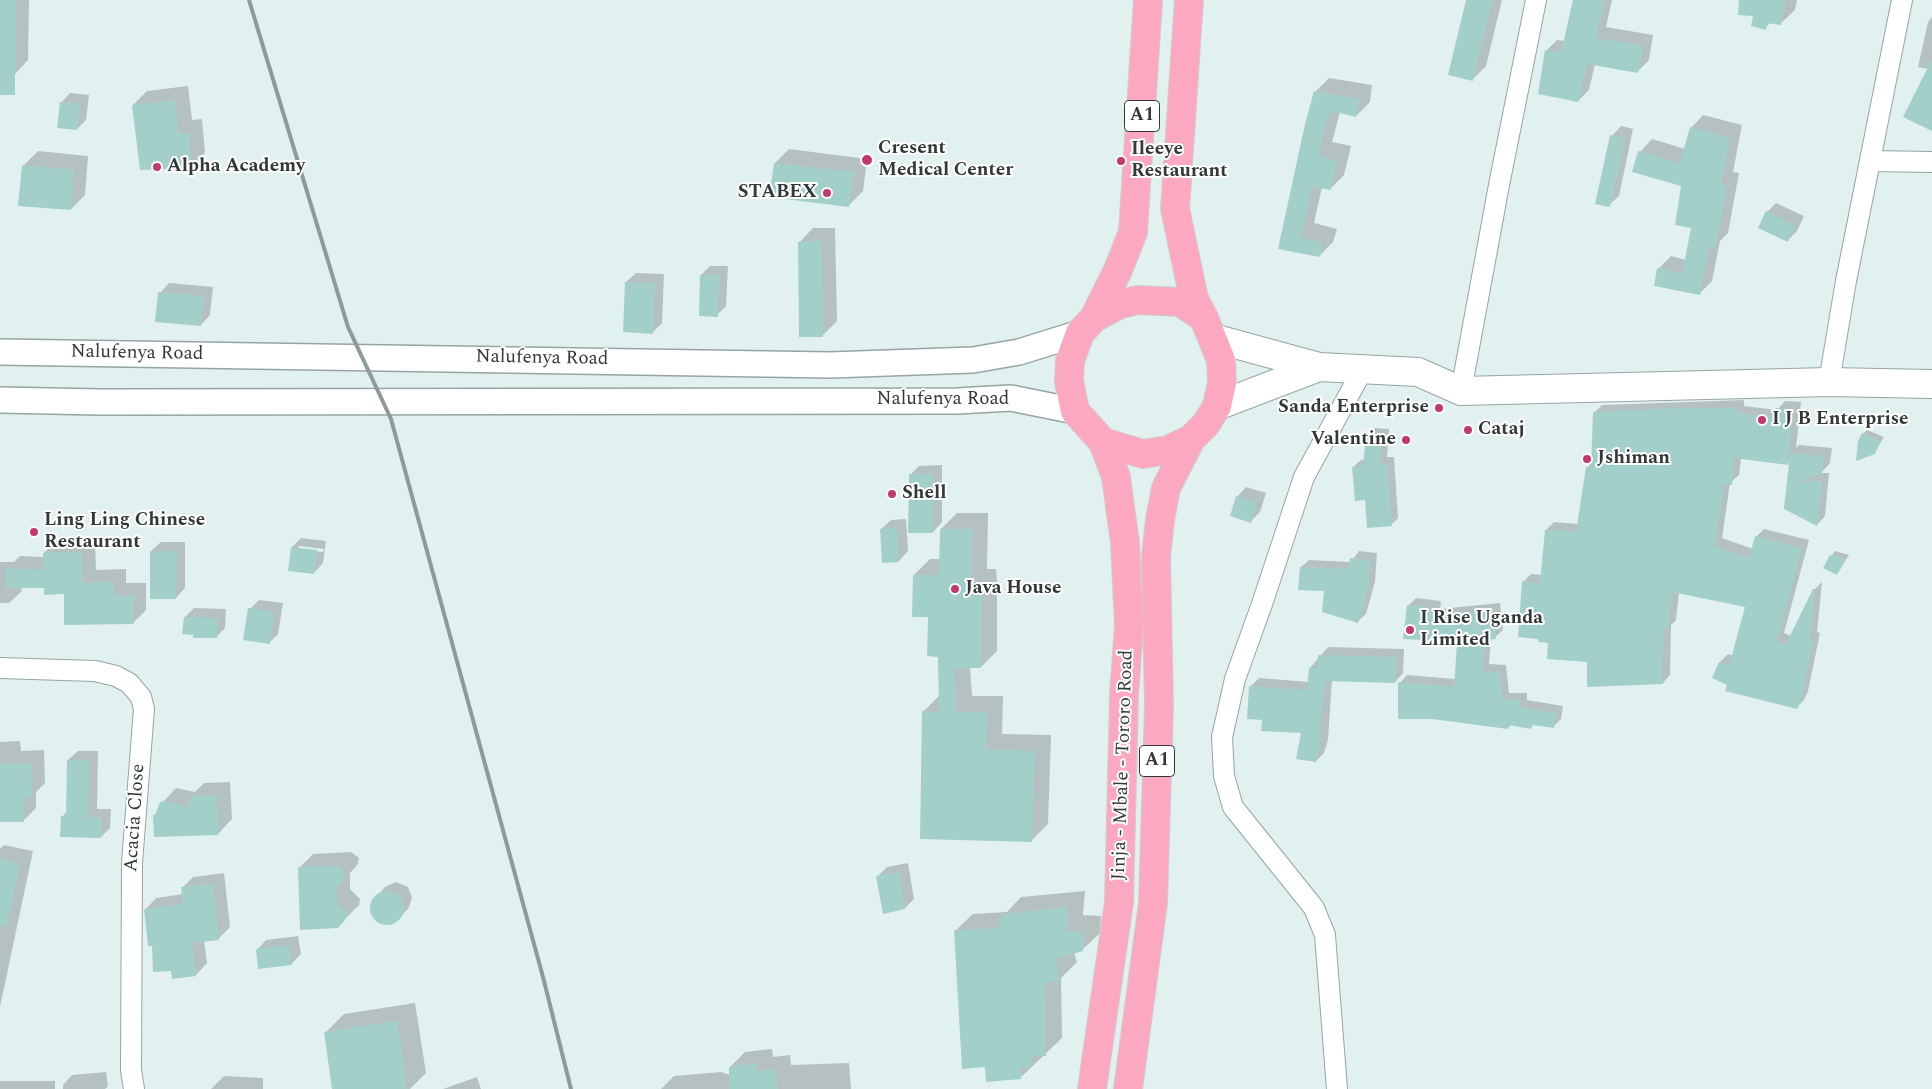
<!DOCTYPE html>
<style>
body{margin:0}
canvas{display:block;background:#e1f1f0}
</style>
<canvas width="1932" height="1089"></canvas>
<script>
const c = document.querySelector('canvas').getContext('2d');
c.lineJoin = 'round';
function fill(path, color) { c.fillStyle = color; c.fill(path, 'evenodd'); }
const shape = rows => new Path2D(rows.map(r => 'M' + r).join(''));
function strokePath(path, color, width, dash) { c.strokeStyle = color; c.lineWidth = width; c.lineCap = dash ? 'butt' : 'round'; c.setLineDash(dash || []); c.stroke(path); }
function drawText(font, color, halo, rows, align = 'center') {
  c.font = font + ' Spectral,serif'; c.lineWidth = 4; c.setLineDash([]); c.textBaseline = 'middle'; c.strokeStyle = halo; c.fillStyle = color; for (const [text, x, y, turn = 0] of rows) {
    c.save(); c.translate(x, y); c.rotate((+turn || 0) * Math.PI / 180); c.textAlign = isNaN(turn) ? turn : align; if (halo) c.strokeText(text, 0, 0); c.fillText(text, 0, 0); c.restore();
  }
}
const shadow = shape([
 [0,0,29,0,28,60,14,75,0,75],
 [1467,0,1502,0,1486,66,1473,79],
 [1574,0,1612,0,1606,27,1653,35,1649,60,1638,71,1595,64,1589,90,1578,101,1546,51,1557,40,1565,41],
 [1741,0,1797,0,1795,10,1780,24,1771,22,1765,28],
 [1932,17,1932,125,1928,69,1918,67,1928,22],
 [1329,78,1372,85,1370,102,1356,116,1340,112,1332,142,1351,146,1344,175,1330,189,1322,187,1314,223,1337,229,1333,242,1319,256,1280,248,1315,92],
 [188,86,192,120,202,119,205,153,191,167,133,105,147,91],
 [70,93,89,95,86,120,77,129,61,103],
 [1703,115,1742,125,1733,172,1739,173,1728,233,1720,241,1712,281,1699,294,1658,269,1671,256,1686,260,1692,226,1683,185,1640,152,1652,139,1685,149,1691,128],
 [1621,126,1633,129,1619,196,1609,205,1612,136],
 [789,149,867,159,863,191,849,205,775,163],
 [38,151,88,156,85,195,71,209,24,165],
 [1776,203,1804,216,1797,231,1788,240,1767,212],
 [813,228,835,228,837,321,823,335,799,243],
 [710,266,728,266,726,306,717,315,701,275],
 [636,273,664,274,662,323,653,332,626,282],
 [169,283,213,287,210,315,201,325,160,293],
 [1744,400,1744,406,1777,410,1785,401,1801,402,1796,448,1799,445,1832,448,1830,463,1821,473,1829,473,1825,516,1817,525,1785,508,1790,461,1787,464,1741,458,1739,475,1730,483,1722,538,1753,549,1756,537,1764,529,1809,540,1784,633,1791,636,1814,590,1822,582,1817,632,1820,633,1808,691,1804,700,1796,708,1713,677,1720,662,1728,654,1733,656,1746,607,1679,592,1676,620,1671,625,1670,675,1663,683,1588,661,1549,642,1523,582,1531,574,1542,575,1546,530,1554,522,1578,524,1587,468,1592,462,1594,413,1602,405],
 [1375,428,1389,429,1387,457,1394,457,1398,518,1391,525,1353,467,1361,460,1365,460,1367,435],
 [1867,430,1884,437,1874,453,1863,434],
 [942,465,942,522,933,532,910,475,919,466],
 [1246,487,1266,493,1260,512,1251,521,1237,497],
 [957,513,988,513,987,569,996,569,997,581,997,651,981,667,970,667,972,696,1003,696,1002,734,1051,735,1048,824,1032,840,923,712,939,696,940,656,929,616,914,575,930,559,940,559,941,529],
 [906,519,908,551,899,561,881,529,891,520],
 [301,538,326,541,323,563,314,573,292,547],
 [299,546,324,549,323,552,299,549],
 [57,541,95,541,96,570,126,569,126,583,146,583,146,610,133,623,65,593,45,587,21,587,22,591,9,603,0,603,0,562,14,562,20,556,44,557,44,553],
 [161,542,185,542,185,588,176,598,151,551],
 [1359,551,1377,553,1375,582,1366,614,1358,621,1301,567,1309,560,1351,562],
 [1835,551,1849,555,1837,574,1831,556],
 [1416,598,1441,601,1440,609,1500,603,1503,630,1495,637,1491,638,1489,664,1506,665,1509,693,1527,693,1527,700,1563,706,1561,719,1553,727,1534,724,1531,727,1512,724,1508,728,1400,683,1407,675,1455,679,1459,641,1408,606],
 [259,600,283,603,278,634,269,643,250,609],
 [194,608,226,609,225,628,216,637,185,617],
 [1328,647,1404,649,1403,673,1395,682,1332,680,1328,740,1324,753,1316,761,1302,732,1263,718,1250,687,1259,678,1309,682,1310,668],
 [20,741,21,751,44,750,45,783,36,792,36,808,23,821,0,821,0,742],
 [78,751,98,751,97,809,111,809,110,828,101,837,62,817,67,811,68,760],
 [230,782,232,819,218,834,155,815,162,803,176,788,195,792,204,783],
 [4,845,33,851,0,1007,0,849],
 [351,852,359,858,358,864,350,873,350,889,360,899,359,905,337,927,299,868,313,854],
 [908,863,914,899,905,908,878,876,887,867],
 [224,873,230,927,218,939,204,940,207,963,196,975,172,969,153,944,145,910,156,898,183,894,182,888,193,877],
 [396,882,408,887,412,898,408,909,398,919,387,924,376,920,370,912,372,902,385,887],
 [1085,891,1083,915,1101,916,1100,933,1082,950,1074,952,1077,962,1061,978,1062,1038,1020,1078,986,1066,955,931,973,914,1007,912,1021,897],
 [298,936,301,954,291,964,257,950,266,940],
 [415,1003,426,1073,410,1089,333,1089,325,1033,344,1014],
 [772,1049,773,1057,790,1055,791,1065,849,1063,851,1089,661,1089,674,1076,721,1072,730,1075,730,1067,745,1052],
 [106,1072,108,1086,105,1089,63,1089,63,1085,72,1075],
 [224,1076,263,1078,263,1089,211,1089],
 [477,1077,481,1089,443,1089],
 [0,1081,55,1081,55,1089,0,1089]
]);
const building = shape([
 [0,0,15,0,15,95,0,95],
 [1466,0,1492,0,1473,81,1448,75],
 [1573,0,1604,0,1596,38,1643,46,1638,73,1587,64,1578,102,1538,94,1545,50,1561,53],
 [1739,0,1786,0,1781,25,1767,23,1766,30,1751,26,1753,16,1738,15],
 [1932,59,1932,131,1903,117],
 [1314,91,1359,99,1356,117,1331,111,1324,130,1319,156,1337,160,1331,190,1312,187,1301,237,1323,243,1320,257,1278,249,1305,124],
 [175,100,178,134,189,133,192,168,140,170,132,105],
 [60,102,80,104,77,130,57,128],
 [1690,127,1730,138,1721,184,1727,185,1716,247,1709,246,1700,295,1654,286,1657,268,1682,274,1691,228,1675,225,1681,186,1632,172,1638,151,1680,163],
 [1610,135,1625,138,1610,207,1595,204],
 [774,163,854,172,849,207,769,197],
 [22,165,74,170,71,210,18,206],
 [1766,211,1795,225,1788,242,1758,228],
 [822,241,823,337,799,337,798,242],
 [700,275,719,275,718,317,699,316],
 [625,282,655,283,653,334,623,332],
 [158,292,204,296,201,326,155,322],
 [1684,408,1737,408,1737,413,1775,418,1776,408,1793,410,1788,465,1734,458,1732,485,1724,484,1715,546,1749,558,1755,536,1802,548,1777,641,1786,644,1813,589,1815,589,1810,640,1813,640,1801,701,1797,709,1725,691,1727,685,1712,678,1719,662,1729,666,1745,607,1672,592,1669,629,1664,629,1662,669,1663,684,1587,687,1587,662,1547,659,1548,643,1538,642,1538,639,1518,637,1522,581,1540,583,1545,530,1576,532,1586,467,1591,468,1593,412],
 [1862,433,1881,441,1875,454,1856,461,1858,441],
 [1366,435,1382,436,1380,464,1387,463,1392,526,1367,528,1365,500,1355,501,1352,467,1363,466],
 [1790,453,1824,456,1822,473,1798,482,1822,481,1817,526,1784,509],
 [909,474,933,474,933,533,908,533],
 [1236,496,1257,503,1251,523,1230,516],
 [897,527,899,562,882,563,880,529],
 [940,529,972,529,971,585,980,585,982,598,981,668,954,668,956,712,987,712,986,750,1035,751,1032,842,920,839,922,711,939,712,938,657,927,656,928,617,912,617,913,575,939,575],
 [291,547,317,550,314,574,288,571],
 [150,551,177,551,176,599,150,599],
 [66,552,82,553,83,583,113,582,114,596,134,595,134,624,64,625,64,594,44,595,44,588,5,588,6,568,43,570,43,553],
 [1830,555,1846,559,1837,575,1823,568],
 [1350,558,1370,560,1368,590,1358,623,1322,612,1324,591,1298,590,1300,567,1349,569],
 [1407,605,1434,608,1433,616,1493,610,1496,639,1485,640,1482,671,1499,672,1502,700,1520,700,1520,707,1556,713,1554,728,1532,725,1531,729,1509,725,1508,729,1432,719,1398,719,1398,682,1454,687,1457,642,1403,639],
 [248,608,274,612,270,644,243,640],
 [184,617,218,618,217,638,193,638,193,635,182,634],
 [1318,655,1396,657,1395,683,1325,681,1320,722,1320,749,1316,762,1296,759,1301,733,1261,731,1262,720,1247,719,1249,686,1307,690,1309,668,1317,669],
 [67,760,89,760,88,817,102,818,101,838,60,837,61,816,66,817],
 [31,763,32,798,24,798,24,822,0,822,0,764],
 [217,795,218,835,154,837,153,815,155,815,160,802,165,801,189,808,189,797],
 [0,859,20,863,7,926,0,926],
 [337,866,345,873,344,879,336,888,337,903,347,914,345,920,338,928,300,930,298,867],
 [899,872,905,909,883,914,876,876],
 [213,884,219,940,192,943,196,976,172,979,171,971,153,972,152,946,148,946,144,909,183,904,181,887],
 '370 908a17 17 0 1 1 34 0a17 17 0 1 1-34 0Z',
 [1068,907,1067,931,1084,933,1083,951,1055,959,1060,981,1045,983,1046,1056,1032,1056,1032,1067,1020,1067,1021,1079,986,1082,985,1067,962,1069,954,930,998,928,1003,914],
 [289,945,292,965,258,969,256,949],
 [397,1021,407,1089,332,1089,324,1032],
 [757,1063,758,1071,775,1069,778,1089,729,1089,729,1067]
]);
const minor = shape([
 [1870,161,1932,162],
 [1829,382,1846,281,1902,0],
 [1461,391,1499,185,1536,0],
 [0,668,95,671,116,676,129,683,141,697,144,709,132,863,131,1070,134,1089],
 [1337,1089,1325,935,1314,908,1233,807,1224,776,1222,737,1235,679,1262,604,1304,477,1363,369]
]);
const tertiary = shape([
 [0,352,830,365,973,360,1019,352,1080,333],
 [0,400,100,402,957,401,1011,398,1075,411]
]);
const secondary = shape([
 [1213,338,1319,367,1418,372,1461,391,1829,382,1932,384],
 [1217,406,1319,367]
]);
const trunk = shape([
 [1189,0,1175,209,1194,299,1204,318],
 [1094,318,1120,304,1138,300,1180,302,1204,318,1221,360,1222,383,1217,406,1206,424,1191,439,1168,450,1143,454,1103,442,1075,411,1069,381,1070,361,1080,333,1094,318,1118,270,1133,232,1148,0],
 [1092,1089,1119,902,1124,695,1129,625,1125,543,1116,477,1103,442],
 [1128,1089,1153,903,1159,706,1156,556,1160,520,1166,488,1191,439]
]);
const rail = shape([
 [249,0,348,327,391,419,543,977,571,1089]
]);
const markers = [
 [867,160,6,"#c4386d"],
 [1121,161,5,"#c4386d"],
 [157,167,5,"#c4386d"],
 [827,193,5,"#c4386d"],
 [1439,408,5,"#c4386d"],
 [1762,420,5,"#c4386d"],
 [1468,430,5,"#c4386d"],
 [1406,440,5,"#c4386d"],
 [1587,459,5,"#c4386d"],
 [892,494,5,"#c4386d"],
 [34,532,5,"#c4386d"],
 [955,589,5,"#c4386d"],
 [1410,630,5,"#c4386d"]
];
const shields = [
 [1142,116,35],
 [1157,761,35]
];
const shieldNames = [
 ["A1",1142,116],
 ["A1",1157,761]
];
const poiNames = [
 ["Cresent",878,149],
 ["Medical Center",878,171],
 ["Ileeye",1131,150],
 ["Restaurant",1131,172],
 ["Alpha Academy",167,167],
 ["STABEX",817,193,"right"],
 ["Sanda Enterprise",1429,408,"right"],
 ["I J B Enterprise",1772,420],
 ["Cataj",1478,430],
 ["Valentine",1396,440,"right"],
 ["Jshiman",1597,459],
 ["Shell",902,494],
 ["Ling Ling Chinese",44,521],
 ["Restaurant",44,543],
 ["Java House",965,589],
 ["I Rise Uganda",1420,619],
 ["Limited",1420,641]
];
const streetNames = [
 ["Nalufenya Road",137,354,1],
 ["Nalufenya Road",542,359,1],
 ["Nalufenya Road",943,400],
 ["Jinja - Mbale - Tororo Road",1124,765,-88],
 ["Acacia Close",136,818,-86]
];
fill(shadow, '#0003');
fill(building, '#a3cfcb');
strokePath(minor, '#95a5a3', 22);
strokePath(tertiary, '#95a5a3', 28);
strokePath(secondary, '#95a5a3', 30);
strokePath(trunk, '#cecfcf', 30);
strokePath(minor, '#fff', 20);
strokePath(tertiary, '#fff', 25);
strokePath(secondary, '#fff', 28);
strokePath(trunk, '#fca8c0', 28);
strokePath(rail, '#8e9a99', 4);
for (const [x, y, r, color] of markers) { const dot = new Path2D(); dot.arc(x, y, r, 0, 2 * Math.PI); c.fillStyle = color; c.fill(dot); strokePath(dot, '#fff', 2); }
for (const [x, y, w] of shields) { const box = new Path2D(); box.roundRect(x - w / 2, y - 15.5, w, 31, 4); c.fillStyle = '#fff'; c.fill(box); strokePath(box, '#323938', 1); }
drawText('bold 18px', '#323938', null, shieldNames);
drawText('bold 19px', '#323938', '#fff', poiNames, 'left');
drawText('19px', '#323938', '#fff', streetNames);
</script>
